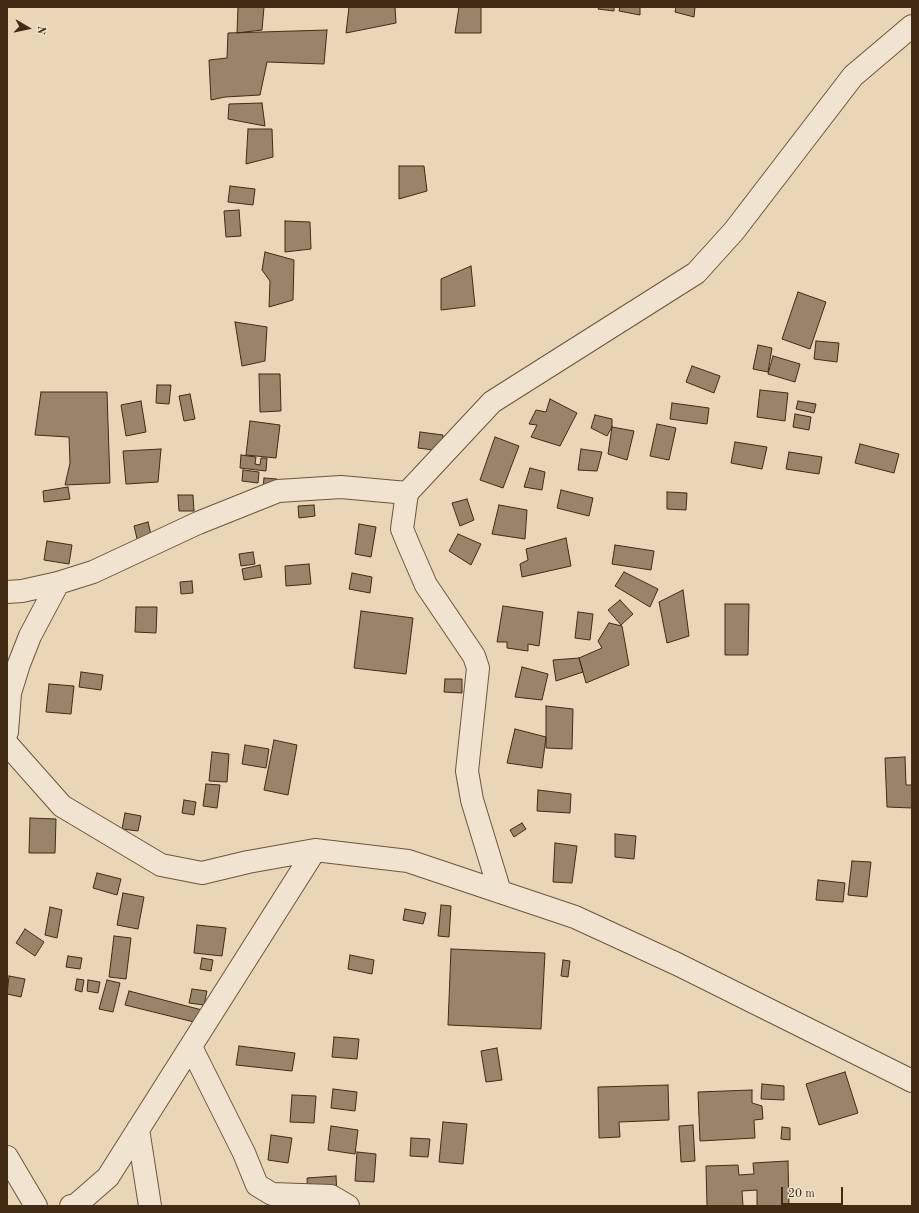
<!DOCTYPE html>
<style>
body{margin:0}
#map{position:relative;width:919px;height:1213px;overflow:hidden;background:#e8d6b7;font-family:"Old Standard TT",serif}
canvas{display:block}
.frame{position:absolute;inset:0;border:8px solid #412b14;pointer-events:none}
.north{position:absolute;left:8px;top:8px;width:40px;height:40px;-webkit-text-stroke:3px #f0e4d0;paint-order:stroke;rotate:99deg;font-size:11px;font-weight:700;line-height:16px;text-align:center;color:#412b14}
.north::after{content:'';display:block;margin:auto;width:14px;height:18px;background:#412b14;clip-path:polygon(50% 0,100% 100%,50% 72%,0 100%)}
.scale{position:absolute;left:781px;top:1187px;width:62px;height:18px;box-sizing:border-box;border:2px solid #412b14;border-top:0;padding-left:5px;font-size:12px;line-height:14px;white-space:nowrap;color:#412b14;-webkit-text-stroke:3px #f0e4d0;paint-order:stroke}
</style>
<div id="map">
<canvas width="919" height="1213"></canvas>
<div class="frame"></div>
<div class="north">N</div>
<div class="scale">20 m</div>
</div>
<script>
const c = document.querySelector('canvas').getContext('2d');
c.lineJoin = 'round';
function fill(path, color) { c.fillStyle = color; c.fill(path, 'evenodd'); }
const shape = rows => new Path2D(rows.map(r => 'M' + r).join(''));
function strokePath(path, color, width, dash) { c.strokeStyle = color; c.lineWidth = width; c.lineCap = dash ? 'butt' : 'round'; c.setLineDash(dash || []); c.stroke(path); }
const building = shape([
 [238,7,264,7,262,30,237,33,238,7],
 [349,7,395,7,396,23,346,33,349,7],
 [459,7,481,7,481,33,455,33,459,7],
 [599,7,614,7,614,11,598,9,599,7],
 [620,7,640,7,640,15,619,11,620,7],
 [676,7,695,7,694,17,675,12,676,7],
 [327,30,324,64,267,62,260,95,225,97,211,100,209,60,227,58,228,33,327,30],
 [262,103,265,126,228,119,229,104,262,103],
 [248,129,272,129,273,157,246,164,248,129],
 [399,166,424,166,427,191,399,199,399,166],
 [230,186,255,189,253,205,228,202,230,186],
 [239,210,241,236,226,237,224,211,239,210],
 [285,221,310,222,311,249,285,252,285,221],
 [265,252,294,260,293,300,269,307,270,281,262,270,265,252],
 [471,266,475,306,441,310,441,279,471,266],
 [798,292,826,302,810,349,782,339,798,292],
 [235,322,267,327,265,361,242,366,235,322],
 [816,341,839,343,837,362,814,359,816,341],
 [758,345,772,348,768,372,753,369,758,345],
 [773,356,800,364,795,382,768,374,773,356],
 [692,366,720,376,714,393,686,382,692,366],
 [259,374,280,374,281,411,260,412,259,374],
 [157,385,171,385,169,404,156,403,157,385],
 [760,390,788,393,785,421,757,417,760,390],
 [41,392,107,392,110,483,65,485,70,463,69,437,35,435,41,392],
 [190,394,195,419,184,421,179,396,190,394],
 [550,399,577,413,560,446,531,437,537,425,529,424,536,410,546,412,550,399],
 [141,401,146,432,126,436,121,405,141,401],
 [798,401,816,404,814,413,796,409,798,401],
 [672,403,709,408,707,424,670,419,672,403],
 [795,414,811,417,809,430,793,427,795,414],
 [595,415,612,419,612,427,607,436,591,428,595,415],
 [250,421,280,425,276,458,246,455,250,421],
 [657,424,676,428,669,460,650,456,657,424],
 [612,427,634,431,627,460,608,454,612,427],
 [420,432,443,435,441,451,418,448,420,432],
 [495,437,519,446,503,488,480,480,495,437],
 [735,442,767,447,762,469,731,463,735,442],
 [860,444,899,454,894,473,855,463,860,444],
 [161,449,158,482,126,484,123,451,161,449],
 [581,449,602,452,597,471,578,470,581,449],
 [789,452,822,457,819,474,786,469,789,452],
 [241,455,256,457,255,464,260,465,261,458,267,458,266,471,240,468,241,455],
 [530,468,545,472,542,490,524,487,530,468],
 [243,470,259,472,258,483,242,481,243,470],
 [264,478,277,479,276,489,263,488,264,478],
 [68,487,70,499,44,502,43,491,68,487],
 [561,490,593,498,589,516,557,508,561,490],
 [667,492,687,493,686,510,667,509,667,492],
 [178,495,193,495,194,511,179,511,178,495],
 [467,499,474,520,460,526,452,503,467,499],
 [314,505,315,516,299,518,298,506,314,505],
 [499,505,527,510,525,539,492,534,499,505],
 [148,522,153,543,139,547,134,526,148,522],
 [359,524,376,527,371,557,355,554,359,524],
 [458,534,481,544,471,565,449,551,458,534],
 [566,538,571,566,522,577,520,564,528,560,526,549,566,538],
 [47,541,72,545,69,564,44,560,47,541],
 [615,545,654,551,651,570,612,564,615,545],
 [253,552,255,564,241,566,239,554,253,552],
 [309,564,311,584,286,586,285,566,309,564],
 [260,565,262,577,244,580,242,569,260,565],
 [624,572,658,589,650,607,615,586,624,572],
 [352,573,372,577,370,593,349,589,352,573],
 [192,581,193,593,181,594,180,582,192,581],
 [683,590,689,636,667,643,659,602,683,590],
 [620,600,633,614,621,625,608,610,620,600],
 [725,604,749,604,748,655,725,655,725,604],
 [503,606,543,612,539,646,528,644,528,651,507,648,507,642,497,642,503,606],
 [136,607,157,607,156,633,135,632,136,607],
 [361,611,413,618,406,674,354,668,361,611],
 [578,612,593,614,590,640,575,638,578,612],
 [609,623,622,626,629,665,586,683,579,658,602,648,598,641,609,623],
 [579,658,583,672,556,681,553,660,579,658],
 [522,667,548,674,542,700,515,697,522,667],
 [81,672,103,675,101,690,79,687,81,672],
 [445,679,462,679,462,693,444,692,445,679],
 [49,684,74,686,71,714,46,712,49,684],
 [546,706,573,709,572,749,546,748,546,706],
 [515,729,546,737,542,768,507,763,515,729],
 [274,740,297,745,288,795,264,790,274,740],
 [245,745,269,749,266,768,242,764,245,745],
 [212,752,229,754,227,782,209,781,212,752],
 [905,757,906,785,912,785,912,808,887,807,885,758,905,757],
 [206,784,220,785,217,808,203,806,206,784],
 [538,790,571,794,570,813,537,811,538,790],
 [184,800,196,802,194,815,182,813,184,800],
 [125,813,141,816,138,831,122,829,125,813],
 [30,818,56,819,55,853,29,853,30,818],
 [522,823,526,829,514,837,510,830,522,823],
 [615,834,636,836,634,859,615,857,615,834],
 [555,843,577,846,572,883,553,882,555,843],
 [852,861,871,862,867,897,848,895,852,861],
 [97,873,121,879,117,895,93,888,97,873],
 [818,880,845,883,843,902,816,900,818,880],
 [123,893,144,897,138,929,117,925,123,893],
 [441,905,451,906,449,937,438,936,441,905],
 [50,907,62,910,57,938,45,935,50,907],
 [405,909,426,913,423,924,403,920,405,909],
 [197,925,226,928,222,956,194,953,197,925],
 [25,929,44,942,35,956,16,943,25,929],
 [114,936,131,938,126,979,109,977,114,936],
 [451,949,545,953,541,1029,448,1025,451,949],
 [350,955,374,960,372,974,348,969,350,955],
 [68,956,82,958,80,969,66,967,68,956],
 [202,958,213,960,211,971,200,969,202,958],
 [563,960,570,961,568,977,561,976,563,960],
 [9,976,25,979,21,997,7,994,9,976],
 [77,979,84,980,82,992,75,990,77,979],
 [88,980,100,982,98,993,87,991,88,980],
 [107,980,120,983,113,1012,99,1009,107,980],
 [192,989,207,991,204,1005,189,1003,192,989],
 [129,991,202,1010,198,1023,125,1005,129,991],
 [334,1037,359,1039,357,1059,332,1057,334,1037],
 [239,1046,295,1053,292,1071,236,1065,239,1046],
 [497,1048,502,1080,486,1082,481,1051,497,1048],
 [845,1072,858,1113,819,1125,806,1084,845,1072],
 [762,1084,784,1086,784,1100,761,1099,762,1084],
 [668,1085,669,1120,619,1122,620,1137,599,1138,598,1087,668,1085],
 [333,1089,357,1092,355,1111,331,1108,333,1089],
 [752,1090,752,1103,762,1106,763,1119,754,1120,755,1138,700,1141,698,1092,752,1090],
 [292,1095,316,1096,314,1123,290,1122,292,1095],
 [443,1122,467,1124,463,1164,439,1162,443,1122],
 [693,1125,695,1161,681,1162,679,1126,693,1125],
 [331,1126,358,1130,355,1154,328,1150,331,1126],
 [782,1127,790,1128,790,1140,781,1139,782,1127],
 [271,1135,292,1138,288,1163,268,1160,271,1135],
 [411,1138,430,1139,428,1157,410,1156,411,1138],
 [357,1152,376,1154,374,1182,355,1181,357,1152],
 [788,1161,789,1206,757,1206,757,1190,742,1191,743,1206,707,1206,706,1166,738,1165,739,1175,754,1174,753,1163,788,1161],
 [336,1176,337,1194,308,1196,307,1178,336,1176]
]);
const street = shape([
 [7,592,22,591,58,583,93,572,198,523,278,491,341,487,407,493],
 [7,732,10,693,19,664,30,636,58,583],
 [7,744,62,806,161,865,202,873,248,862,315,850,408,861,575,917,677,964,912,1081],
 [500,892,472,800,467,771,478,668,474,656,426,585,409,546,402,529,407,493,492,402,696,273,734,231,853,76,912,26],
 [191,1047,244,1153,257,1185,272,1194,331,1196,348,1206],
 [138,1129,150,1206],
 [7,1157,36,1206],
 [71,1206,76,1205,108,1177,315,850]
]);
fill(building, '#988469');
strokePath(building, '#412b14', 1);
strokePath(street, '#6b563d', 24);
strokePath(street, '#f0e4d0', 22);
</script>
